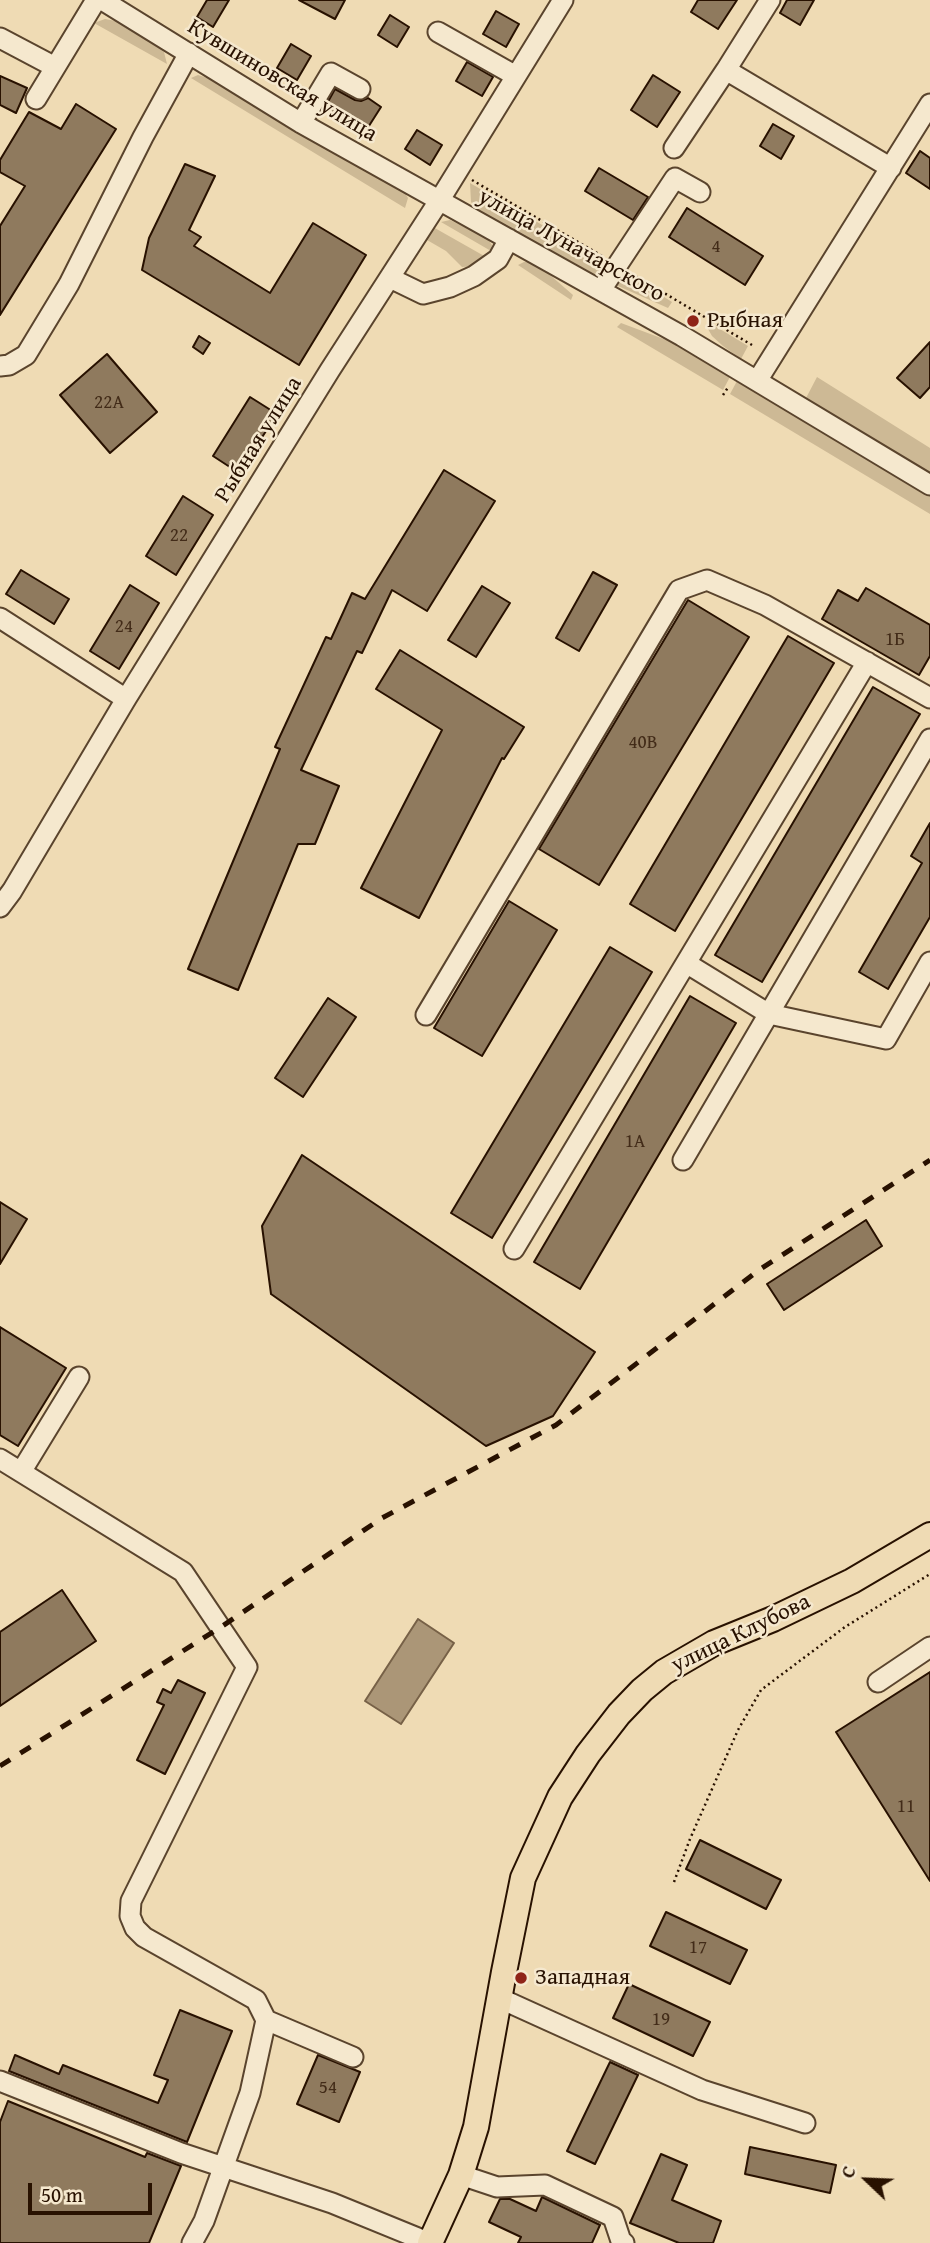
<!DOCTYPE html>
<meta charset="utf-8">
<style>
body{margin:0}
#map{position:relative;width:930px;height:2243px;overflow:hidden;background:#efdbb4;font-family:"Gentium Book Plus",serif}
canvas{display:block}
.north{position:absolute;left:832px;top:2145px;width:70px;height:70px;-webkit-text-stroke:5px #f5e8ce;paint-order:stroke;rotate:293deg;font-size:19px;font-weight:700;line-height:28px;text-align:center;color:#281100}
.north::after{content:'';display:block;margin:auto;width:24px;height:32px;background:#281100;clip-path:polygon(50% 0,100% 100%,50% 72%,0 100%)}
.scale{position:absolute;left:28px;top:2183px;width:124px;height:32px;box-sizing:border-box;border:4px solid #281100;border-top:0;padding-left:9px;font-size:21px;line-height:24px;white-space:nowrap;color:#281100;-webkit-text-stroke:5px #f5e8ce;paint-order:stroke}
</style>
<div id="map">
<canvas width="930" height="2243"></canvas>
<div class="north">С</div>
<div class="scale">50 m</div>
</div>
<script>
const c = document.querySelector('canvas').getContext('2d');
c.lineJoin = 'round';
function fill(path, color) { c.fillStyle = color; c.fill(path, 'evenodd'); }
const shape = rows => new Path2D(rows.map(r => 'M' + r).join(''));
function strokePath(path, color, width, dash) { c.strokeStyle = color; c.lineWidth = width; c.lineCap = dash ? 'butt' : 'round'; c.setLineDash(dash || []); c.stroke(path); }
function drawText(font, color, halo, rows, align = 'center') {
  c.font = font + ' "Gentium Book Plus",serif'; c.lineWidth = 5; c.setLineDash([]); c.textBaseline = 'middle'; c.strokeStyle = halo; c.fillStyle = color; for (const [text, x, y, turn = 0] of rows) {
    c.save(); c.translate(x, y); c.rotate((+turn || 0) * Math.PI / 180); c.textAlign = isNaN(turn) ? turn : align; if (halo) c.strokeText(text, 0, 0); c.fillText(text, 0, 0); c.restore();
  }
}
const green = shape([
 [105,19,116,21,158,46,164,52,167,64,94,23],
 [198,75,214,80,313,141,405,193,408,198,405,208,191,78],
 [470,183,611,265,605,272,594,274,478,210,471,202],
 [450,220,487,238,492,245,491,251,441,222],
 [433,227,486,257,476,266,462,267,446,251,427,240,426,236],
 [524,262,531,262,542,268,573,295,571,300,518,265],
 [621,270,672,302,668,308,618,286,617,282],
 [621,323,669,341,730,377,723,390,617,327],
 [710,323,748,346,741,359,723,346,712,336,708,329],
 [817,377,930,448,930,475,805,400],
 [737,381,930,496,930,514,730,394]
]);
const water = shape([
 [418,1619,454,1643,401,1724,365,1701,418,1619]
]);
const building = shape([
 [207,0,229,0,213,27,197,17,207,0],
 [299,0,345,0,335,19,299,0],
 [698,0,737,0,718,29,691,12,698,0],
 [787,0,814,0,800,25,780,13,787,0],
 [496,11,519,24,506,47,483,34,496,11],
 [390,15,409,27,397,47,378,35,390,15],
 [291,44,311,56,297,80,277,68,291,44],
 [467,62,493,77,482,96,456,81,467,62],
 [653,75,680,92,657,127,631,110,653,75],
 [0,76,27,88,16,113,0,105,0,76],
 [335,89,355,100,361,101,368,98,381,107,367,129,349,118,347,122,324,109,335,89],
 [76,104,116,129,0,315,0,226,25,186,0,172,0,160,29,112,61,129,76,104],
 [773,124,794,136,781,159,760,146,773,124],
 [417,130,442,145,430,165,405,149,417,130],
 [920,151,930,158,930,189,906,173,920,151],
 [185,164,215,176,189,230,201,237,194,246,270,293,313,223,366,255,299,365,142,270,149,238,185,164],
 [599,168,648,197,633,220,585,191,599,168],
 [687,208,763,256,745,285,669,237,687,208],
 [199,336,210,343,203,354,193,347,199,336],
 [930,342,930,387,920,398,897,378,930,342],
 [107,354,157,412,110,453,60,395,107,354],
 [250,397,277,414,239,473,213,456,250,397],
 [444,470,495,501,427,611,392,590,362,653,357,651,301,770,339,786,315,844,298,844,238,990,188,969,280,749,275,747,326,637,331,639,352,593,365,599,444,470],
 [183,496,213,515,176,575,146,556,183,496],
 [21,570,69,599,54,624,6,594,21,570],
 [593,572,617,585,579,651,556,638,593,572],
 [130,585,159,603,119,669,90,651,130,585],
 [482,586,510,603,476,657,448,640,482,586],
 [866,588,930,625,930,656,919,675,822,619,838,590,858,601,866,588],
 [688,600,749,637,599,885,539,849,688,600],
 [788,636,834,663,675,931,630,904,788,636],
 [400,650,524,727,504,759,502,758,419,918,361,888,442,730,376,689,400,650],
 [873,687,920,714,762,982,715,955,873,687],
 [930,823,930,917,888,989,859,972,922,863,911,856,930,823],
 [509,901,557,930,482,1056,434,1028,509,901],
 [610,947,652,972,492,1238,451,1213,610,947],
 [690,996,736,1023,580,1289,534,1262,690,996],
 [328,998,356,1017,303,1097,275,1078,328,998],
 [302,1155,595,1352,553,1416,486,1446,271,1294,262,1226,302,1155],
 [0,1202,27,1219,0,1264,0,1202],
 [866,1220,882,1246,784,1310,767,1284,866,1220],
 [0,1327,66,1368,18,1446,0,1435,0,1327],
 [62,1590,96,1641,0,1706,0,1632,62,1590],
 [930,1672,930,1881,836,1732,930,1672],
 [178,1680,205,1693,165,1774,137,1760,164,1705,157,1702,163,1689,171,1693,178,1680],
 [700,1840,781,1880,766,1909,686,1869,700,1840],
 [666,1912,747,1950,730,1984,650,1946,666,1912],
 [629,1984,710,2022,693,2056,613,2018,629,1984],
 [180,2010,232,2031,187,2142,9,2071,15,2055,59,2074,63,2065,158,2103,168,2080,154,2075,180,2010],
 [318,2055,360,2072,339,2122,297,2104,318,2055],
 [610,2062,638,2075,595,2164,567,2151,610,2062],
 [8,2101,145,2157,147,2153,181,2166,149,2243,0,2243,0,2122,8,2101],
 [750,2147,836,2165,830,2193,745,2174,750,2147],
 [661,2154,687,2165,672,2200,721,2221,713,2243,679,2243,630,2223,661,2154],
 [542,2197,600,2225,592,2243,518,2243,521,2237,489,2222,500,2199,510,2199,536,2211,542,2197]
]);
const path = shape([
 [472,180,602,256],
 [632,274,752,345],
 [723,395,729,386],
 [674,1882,690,1839,738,1730,761,1690,845,1627,930,1574]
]);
const minor = shape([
 [102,0,301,123,682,336,930,485],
 [770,0,726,70,891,168],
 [438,32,516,76],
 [0,38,55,67],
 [36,99,96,0],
 [301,123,331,73,360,89],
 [674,148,726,70],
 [390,278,423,294,450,287,474,276,498,259,509,239],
 [601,290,675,178,700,192],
 [0,366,9,365,26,355,69,284,143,137,189,53],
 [757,381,930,104],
 [0,618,126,699],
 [0,907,12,891,126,699,330,370,439,201,563,0],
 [686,963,769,1014,886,1039,930,962],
 [426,1015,679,590,707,580,765,605,930,698],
 [683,1160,930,739],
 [514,1249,867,662],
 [0,1459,183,1572,247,1667,131,1901,130,1916,135,1928,144,1937,256,2000,266,2020,250,2093,204,2221,192,2243],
 [21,1472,79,1377],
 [878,1682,930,1647],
 [499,1998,702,2090,805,2123],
 [266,2020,353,2057],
 [0,2081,181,2153,332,2203,430,2243],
 [461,2175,497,2187,545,2185,613,2217,621,2241,624,2243]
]);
const major = shape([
 [430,2243,461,2175,476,2127,504,1972,523,1878,560,1797,588,1754,619,1714,642,1690,664,1672,714,1643,773,1619,852,1581,930,1535]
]);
const rail = shape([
 [0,1766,221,1627,382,1518,556,1425,759,1270,930,1160]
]);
const markers = [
 [693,321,7,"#8f2418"],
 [521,1978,7,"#8f2418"]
];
const numberNames = [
 ["4",716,247],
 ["22А",109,403],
 ["22",179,536],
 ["24",124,627],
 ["1Б",895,640],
 ["40В",643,743],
 ["1А",635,1142],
 ["11",906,1807],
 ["17",698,1948],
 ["19",661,2020],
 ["54",328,2088]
];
const streetNames = [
 ["Кувшиновская улица",282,81,31],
 ["улица Луначарского",571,246,29],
 ["Рыбная улица",259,440,-58],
 ["улица Клубова",741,1634,-26]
];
const poiNames = [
 ["Рыбная",707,321],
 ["Западная",535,1978]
];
fill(green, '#cdb995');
fill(water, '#ab9677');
strokePath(water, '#776147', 2);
fill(building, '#8f7a5e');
strokePath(building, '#281100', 2);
strokePath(minor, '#5a442d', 23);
strokePath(major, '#281100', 28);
strokePath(path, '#281100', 2.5, [2, 3.5]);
strokePath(minor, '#f5e8ce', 19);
strokePath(major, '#efdbb4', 24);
strokePath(rail, '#281100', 5, [12, 12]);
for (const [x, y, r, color] of markers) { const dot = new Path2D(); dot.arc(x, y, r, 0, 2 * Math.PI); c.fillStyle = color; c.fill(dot); strokePath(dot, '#f5e8ce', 2.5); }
drawText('19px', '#422b18', null, numberNames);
drawText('23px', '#281100', '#f5e8ce', streetNames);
drawText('23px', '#281100', '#f5e8ce', poiNames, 'left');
</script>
